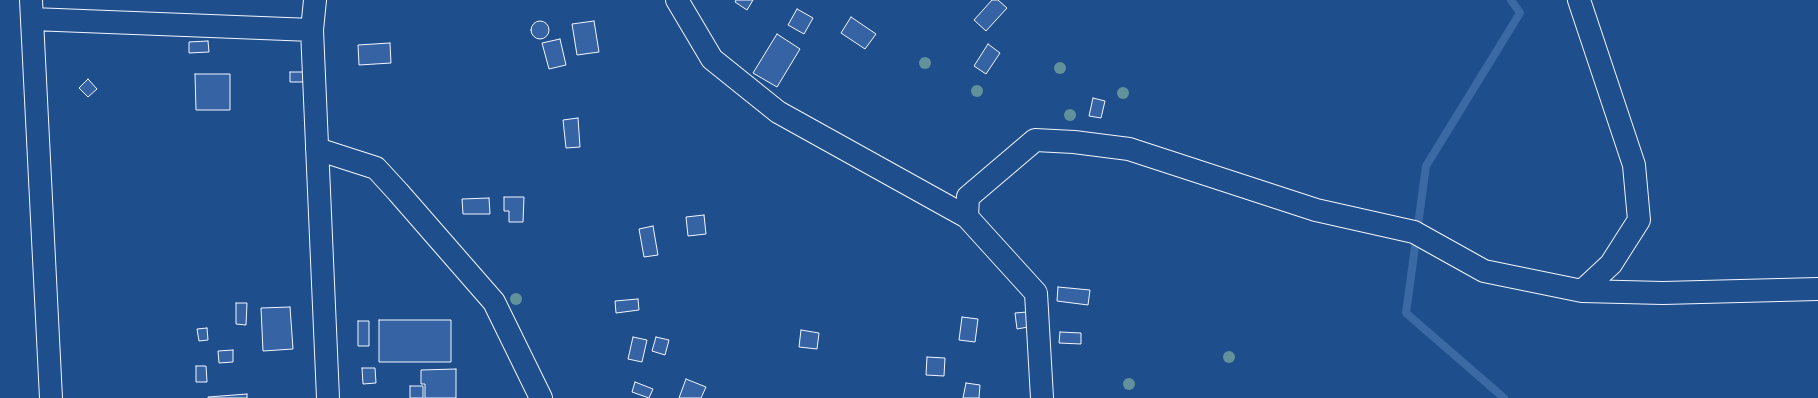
<!DOCTYPE html>
<style>
body{margin:0}
canvas{display:block;background:#1f4e8c}
</style>
<canvas width="1818" height="398"></canvas>
<script>
const c = document.querySelector('canvas').getContext('2d');
c.lineJoin = 'round';
const shape = rows => new Path2D(rows.map(r => 'M' + r).join(''));
function strokePath(path, color, width, dash) { c.strokeStyle = color; c.lineWidth = width; c.lineCap = dash ? 'butt' : 'round'; c.setLineDash(dash || []); c.stroke(path); }
function fill(path, color) { c.fillStyle = color; c.fill(path, 'evenodd'); }
const stream = shape([
 [1504,398,1406,313,1426,166,1520,13,1511,0]
]);
const building = shape([
 [736,0,753,0,747,10,735,2,736,0],
 [992,0,998,0,1007,8,986,31,974,20,992,0],
 [797,9,813,18,804,34,788,25,797,9],
 [851,17,876,34,865,49,841,33,851,17],
 '531 30a9 9 0 1 1 18 0a9 9 0 1 1-18 0Z',
 [594,21,599,52,577,55,572,24,594,21],
 [777,34,800,49,777,87,753,73,777,34],
 [560,39,566,65,549,69,542,43,560,39],
 [208,41,209,52,189,53,189,42,208,41],
 [390,43,391,63,359,65,358,45,390,43],
 [988,44,1000,53,986,74,974,66,988,44],
 [290,72,307,72,307,82,290,82,290,72],
 [195,74,230,74,230,110,196,110,195,74],
 [88,79,97,89,88,97,79,88,88,79],
 [1093,98,1105,101,1101,118,1089,116,1093,98],
 [578,118,580,147,566,148,563,120,578,118],
 [504,197,524,197,523,222,509,222,509,211,504,211,504,197],
 [489,198,490,214,463,214,462,199,489,198],
 [704,215,706,234,688,236,686,217,704,215],
 [653,226,658,255,644,257,639,229,653,226],
 [1058,287,1090,290,1088,305,1057,301,1058,287],
 [638,299,639,310,616,313,615,301,638,299],
 [236,303,247,303,246,325,236,324,236,303],
 [290,307,293,349,263,351,261,308,290,307],
 [1027,312,1028,327,1017,329,1015,313,1027,312],
 [962,317,978,319,975,342,959,340,962,317],
 [379,320,451,320,451,362,379,362,379,320],
 [358,321,369,321,369,346,358,346,358,321],
 [207,328,208,340,199,341,197,329,207,328],
 [801,330,819,333,817,349,799,347,801,330],
 [1060,332,1081,333,1081,344,1059,343,1060,332],
 [633,337,647,340,642,362,628,359,633,337],
 [656,337,669,340,665,355,652,351,656,337],
 [233,350,233,362,219,363,218,351,233,350],
 [927,357,945,358,944,376,926,375,927,357],
 [196,366,206,366,207,382,196,382,196,366],
 [362,368,375,368,376,383,363,384,362,368],
 [456,369,456,398,425,398,425,384,421,384,421,370,456,369],
 [686,379,706,387,701,398,679,398,686,379],
 [635,382,653,389,649,398,632,392,635,382],
 [966,383,980,385,979,398,963,398,966,383],
 [410,386,423,386,423,398,410,398,410,386],
 [247,394,247,398,208,398,208,397,247,394]
]);
const minor = shape([
 [31,0,51,398],
 [315,0,312,30,328,398],
 [677,0,712,59,778,112,967,217],
 [32,19,312,30],
 [317,149,376,168,398,192,494,302,541,398],
 [1582,291,1663,293,1818,289],
 [1042,398,1036,293,967,217,968,197,1035,140,1074,142,1129,149,1316,210,1414,232,1484,271,1582,291,1611,264,1639,220,1634,165,1579,0]
]);
const trees = [
 [925,63],
 [1060,68],
 [977,91],
 [1123,93],
 [1070,115],
 [516,299],
 [1229,357],
 [1129,384]
];
strokePath(stream, '#3b69a3', 8);
fill(building, '#3563a3');
strokePath(building, '#f2f6ff', 1);
strokePath(minor, '#f2f6ff', 24);
strokePath(minor, '#1f4e8c', 22);
c.fillStyle = '#61919a';
for (const [x, y] of trees) { c.beginPath(); c.arc(x, y, 6, 0, 2 * Math.PI); c.fill(); }
</script>
